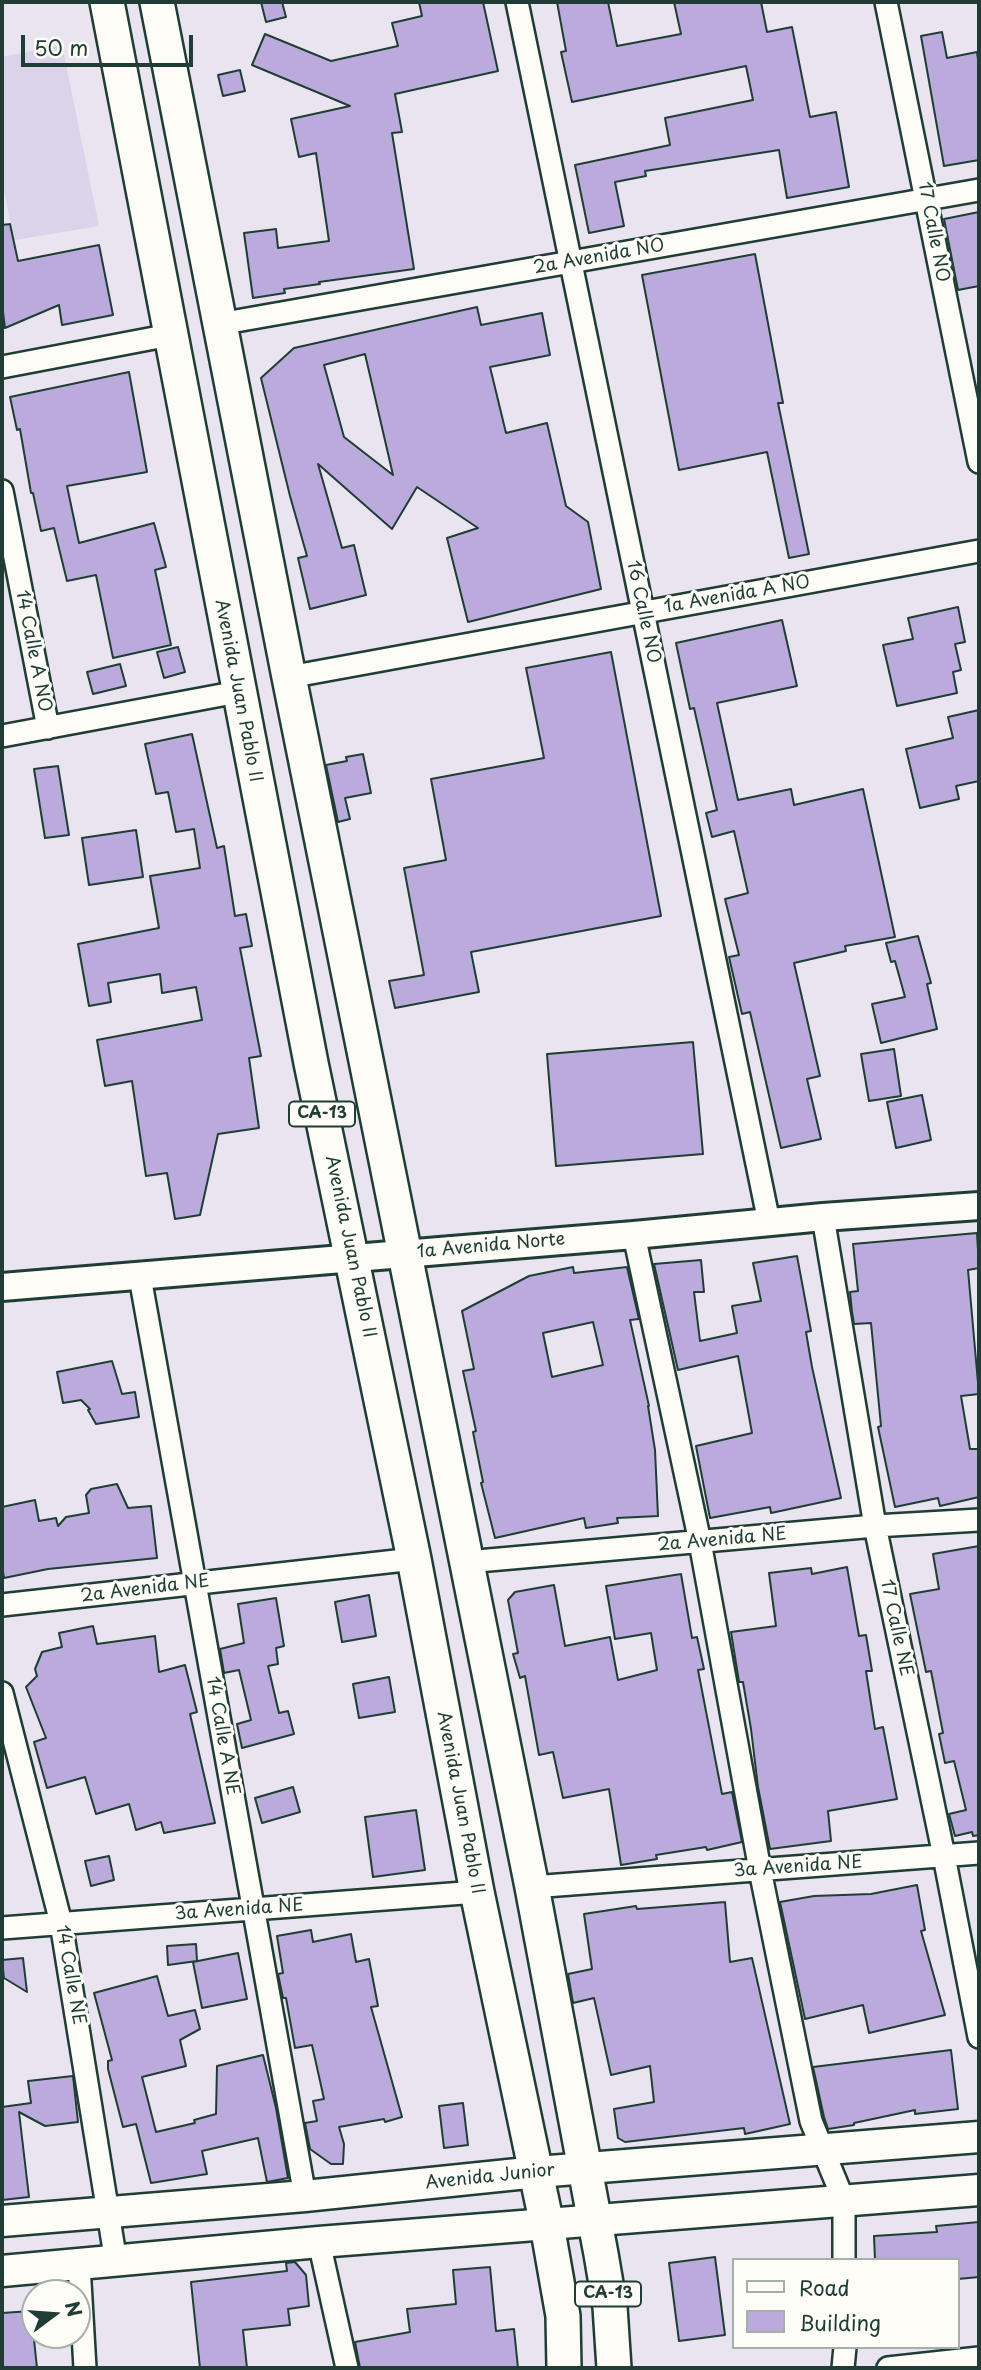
<!DOCTYPE html>
<style>
body{margin:0}
#map{position:relative;width:981px;height:2370px;overflow:hidden;background:#e9e4ef;font-family:"Playpen Sans",sans-serif}
canvas{display:block}
.frame{position:absolute;inset:0;border:4px solid #1f3d34;pointer-events:none}
.legend{position:absolute;left:732px;top:2258px;width:228px;height:91px;box-sizing:border-box;background:#fdfcf7;border:2px solid #a4b0a9;margin:0;padding:9px 12px;list-style:none;font-size:21px;color:#1f3d34}
.legend li{display:flex;align-items:center;gap:14px;height:35px}
.legend b{width:35px;border:2px solid #a4b0a9}
.north{position:absolute;left:21px;top:2279px;width:70px;height:70px;box-sizing:border-box;background:#fdfcf7;border:2px solid #a4b0a9;border-radius:50%;rotate:74deg;font-size:19px;font-weight:700;line-height:28px;text-align:center;color:#1f3d34}
.north::after{content:'';display:block;margin:auto;width:24px;height:32px;background:#1f3d34;clip-path:polygon(50% 0,100% 100%,50% 72%,0 100%)}
.scale{position:absolute;left:21px;top:35px;width:172px;height:32px;box-sizing:border-box;border:4px solid #1f3d34;border-top:0;padding-left:9px;font-size:21px;line-height:24px;white-space:nowrap;color:#1f3d34;-webkit-text-stroke:5px #fdfcf7;paint-order:stroke}
</style>
<div id="map">
<canvas width="981" height="2370"></canvas>
<div class="frame"></div>
<ul class="legend">
<li><b style="height:9px;background:#fdfcf7"></b>Road</li>
<li><b style="height:19px;background:#bbabdc"></b>Building</li>
</ul>
<div class="north">N</div>
<div class="scale">50 m</div>
</div>
<script>
const c = document.querySelector('canvas').getContext('2d');
c.lineJoin = 'round';
function fill(path, color) { c.fillStyle = color; c.fill(path, 'evenodd'); }
const shape = rows => new Path2D(rows.map(r => 'M' + r).join(''));
function strokePath(path, color, width, dash) { c.strokeStyle = color; c.lineWidth = width; c.lineCap = dash ? 'butt' : 'round'; c.setLineDash(dash || []); c.stroke(path); }
function drawText(font, color, halo, rows, align = 'center') {
  c.font = font + ' "Playpen Sans",sans-serif'; c.lineWidth = 6; c.setLineDash([]); c.textBaseline = 'middle'; c.strokeStyle = halo; c.fillStyle = color; for (const [text, x, y, turn = 0] of rows) {
    c.save(); c.translate(x, y); c.rotate((+turn || 0) * Math.PI / 180); c.textAlign = isNaN(turn) ? turn : align; if (halo) c.strokeText(text, 0, 0); c.fillText(text, 0, 0); c.restore();
  }
}
const built = shape([
 [62,45,99,226,14,240,2,181,2,57]
]);
const building = shape([
 [261,2,282,2,286,17,266,22,261,2],
 [419,2,483,2,498,71,395,94,402,132,392,133,414,269,319,282,320,284,284,289,285,293,253,298,244,233,276,229,278,248,329,241,316,153,299,157,291,119,350,106,252,65,265,34,331,61,398,46,392,23,422,16,419,2],
 [557,2,608,2,617,46,681,34,674,2,761,2,767,32,792,27,810,117,836,112,849,187,787,198,779,150,645,171,646,176,615,182,624,226,589,233,575,165,670,145,665,118,753,100,746,66,572,102,561,52,566,51,557,2],
 [942,32,947,58,977,52,979,66,979,160,944,166,921,36,942,32],
 [240,70,245,91,223,96,218,75,240,70],
 [979,212,979,286,958,290,944,219,979,212],
 [10,224,18,261,99,245,113,315,62,325,59,305,5,328,2,304,2,225,10,224],
 [755,254,783,403,778,403,809,554,789,558,767,452,679,470,642,275,755,254],
 [477,307,481,325,542,313,550,355,490,367,506,433,547,423,566,506,588,522,601,589,468,622,447,538,478,528,417,487,392,529,318,464,342,548,354,545,366,595,310,609,298,558,307,556,290,496,261,378,294,348,477,307],
 [365,354,393,475,344,437,324,365,365,354],
 [129,372,147,472,67,486,79,543,154,523,166,567,155,570,171,645,113,658,96,575,67,581,54,528,41,531,33,493,31,493,20,429,17,430,10,397,129,372],
 [958,607,965,642,955,644,961,670,953,672,957,693,897,706,883,645,913,639,908,618,958,607],
 [782,620,797,686,717,703,738,800,791,789,794,805,863,789,895,937,845,946,846,951,794,963,820,1076,807,1079,821,1139,781,1148,750,1012,742,1014,729,957,739,955,725,899,748,893,734,831,712,837,706,813,717,810,694,708,690,709,676,643,782,620],
 [178,647,185,672,164,678,157,652,178,647],
 [611,652,661,916,471,952,479,992,395,1008,389,981,424,975,404,868,446,860,431,779,544,758,526,668,611,652],
 [120,664,126,686,93,694,87,672,120,664],
 [979,710,979,781,956,786,959,799,920,808,906,749,953,738,948,717,979,710],
 [192,734,217,848,224,846,235,916,246,914,252,946,240,948,261,1056,249,1058,259,1128,218,1134,200,1215,175,1219,167,1173,146,1176,132,1081,105,1086,97,1040,202,1020,196,987,162,993,160,974,108,983,111,1002,89,1006,78,944,159,928,150,876,200,868,194,829,176,832,168,792,156,794,145,744,192,734],
 [363,754,371,793,345,798,350,819,338,822,326,765,347,761,346,757,363,754],
 [58,766,69,835,45,838,34,769,58,766],
 [136,830,143,877,89,885,82,838,136,830],
 [918,936,931,983,927,984,937,1029,881,1043,872,1004,905,997,895,961,891,962,886,943,918,936],
 [693,1042,703,1154,556,1166,547,1054,693,1042],
 [894,1049,901,1096,869,1101,861,1054,894,1049],
 [922,1095,931,1140,896,1148,887,1102,922,1095],
 [977,1233,979,1268,968,1270,979,1394,961,1396,970,1449,979,1449,979,1497,940,1506,938,1498,895,1507,878,1427,881,1426,871,1323,854,1324,852,1312,850,1292,858,1291,853,1244,977,1233],
 [797,1256,811,1331,806,1332,812,1367,841,1498,771,1513,770,1507,710,1518,696,1446,752,1433,738,1356,678,1370,654,1264,701,1260,704,1292,694,1292,700,1341,737,1333,732,1306,761,1301,753,1263,797,1256],
 [573,1267,574,1273,627,1267,639,1319,630,1320,649,1406,648,1406,655,1450,658,1516,617,1518,618,1523,586,1528,584,1518,495,1538,481,1483,483,1482,473,1432,476,1431,463,1371,474,1369,462,1311,529,1276,573,1267],
 [593,1322,603,1365,552,1377,543,1333,593,1322],
 [112,1361,122,1394,135,1392,139,1417,96,1424,88,1410,90,1409,81,1400,63,1403,57,1372,112,1361],
 [117,1484,128,1508,151,1506,157,1558,48,1569,4,1578,2,1565,2,1507,35,1500,39,1521,56,1518,58,1526,66,1517,89,1513,86,1495,91,1489,117,1484],
 [979,1546,979,1835,973,1836,972,1832,955,1836,949,1814,966,1810,954,1761,945,1763,939,1734,943,1733,931,1671,926,1672,910,1594,939,1589,933,1554,979,1546],
 [847,1567,859,1636,866,1635,872,1671,866,1671,875,1729,883,1727,897,1799,828,1811,831,1841,770,1849,758,1787,751,1729,743,1682,739,1682,731,1632,776,1626,769,1573,811,1568,812,1574,847,1567],
 [681,1574,692,1638,697,1637,704,1669,698,1670,722,1794,732,1792,742,1842,707,1850,706,1847,656,1855,657,1859,621,1865,609,1789,563,1798,553,1752,539,1755,525,1676,520,1678,513,1654,518,1653,508,1600,515,1592,554,1585,565,1646,610,1637,618,1680,657,1670,651,1633,615,1639,606,1586,681,1574],
 [369,1595,376,1636,342,1642,335,1602,369,1595],
 [276,1598,284,1646,276,1648,278,1664,268,1666,279,1713,288,1711,294,1734,242,1748,237,1724,251,1720,239,1670,224,1673,220,1649,244,1643,238,1604,276,1598],
 [93,1626,97,1644,155,1636,159,1672,185,1665,197,1712,190,1714,215,1823,164,1833,161,1822,136,1830,129,1804,96,1814,85,1777,47,1788,34,1742,46,1738,26,1687,37,1676,35,1669,42,1652,62,1647,59,1633,93,1626],
 [389,1677,395,1712,359,1718,353,1684,389,1677],
 [293,1787,300,1812,262,1823,255,1798,293,1787],
 [416,1810,425,1870,373,1877,365,1817,416,1810],
 [109,1856,114,1880,91,1886,85,1861,109,1856],
 [917,1885,925,1930,921,1931,945,2015,869,2033,863,2005,805,2019,780,1902,814,1896,871,1894,917,1885],
 [725,1902,730,1962,752,1958,790,2124,745,2134,744,2128,625,2142,618,2138,614,2109,654,2102,650,2066,611,2075,594,1998,573,2003,568,1974,592,1969,584,1914,636,1906,637,1909,725,1902],
 [311,1930,313,1942,351,1934,356,1962,369,1959,378,2006,371,2007,402,2117,385,2122,384,2119,339,2127,344,2144,343,2164,331,2164,310,2149,305,2123,317,2121,313,2101,324,2099,312,2045,295,2048,286,1998,283,1998,278,1974,283,1973,277,1936,311,1930],
 [196,1944,197,1961,168,1965,167,1946,196,1944],
 [238,1953,247,1999,202,2008,193,1962,238,1953],
 [23,1958,27,1992,4,1978,2,1960,23,1958],
 [157,1976,168,2016,195,2010,200,2029,180,2040,186,2066,142,2077,156,2132,195,2123,194,2120,216,2114,217,2066,263,2055,276,2108,288,2178,267,2182,258,2138,202,2151,207,2174,151,2183,136,2124,123,2127,108,2069,108,2061,112,2060,94,1993,157,1976],
 [951,2050,958,2109,915,2114,915,2110,854,2123,854,2125,828,2129,824,2117,813,2067,951,2050],
 [73,2076,78,2122,45,2126,19,2112,29,2197,2,2200,2,2107,31,2103,28,2081,73,2076],
 [463,2103,468,2145,444,2148,439,2106,463,2103],
 [979,2222,979,2277,958,2279,958,2260,875,2260,874,2236,937,2232,936,2226,979,2222],
 [715,2257,725,2335,679,2341,669,2263,715,2257],
 [295,2262,306,2275,309,2306,288,2309,290,2325,243,2330,247,2368,200,2368,191,2282,287,2271,286,2263,295,2262],
 [490,2267,496,2331,514,2329,518,2368,360,2368,355,2342,410,2332,407,2309,456,2304,453,2270,490,2267],
 [31,2311,37,2368,2,2368,2,2313,31,2311]
]);
const minor = shape([
 [517,2,769,1222],
 [886,2,979,462],
 [219,324,979,190],
 [2,367,170,335],
 [2,491,48,728],
 [289,677,979,551],
 [2,736,238,692],
 [823,1217,875,1526,944,1856,979,2037],
 [634,1235,700,1542,760,1870,811,2121,844,2201,844,2260],
 [140,1277,305,2196],
 [466,1562,875,1526,979,1520],
 [2,1605,414,1559],
 [2,1693,61,1923,116,2262],
 [532,1887,979,1853],
 [2,1928,477,1892],
 [319,2242,347,2368],
 [79,2265,85,2368],
 [843,2368,845,2347],
 [888,2368,979,2358]
]);
const tertiary = shape([
 [2,1287,634,1235,823,1217,979,1206]
]);
const secondary = shape([
 [2,2221,305,2196,537,2172,979,2137],
 [2,2271,319,2242,979,2190]
]);
const trunk = shape([
 [107,2,311,1063,414,1559,477,1892,547,2225,563,2316,564,2368],
 [157,2,289,677,532,1887,601,2254,610,2307,614,2368]
]);
const shields = [
 [322,1114,66],
 [608,2294,66]
];
const shieldNames = [
 ["CA-13",322,1114],
 ["CA-13",608,2294]
];
const streetNames = [
 ["17 Calle NO",933,232,79],
 ["2a Avenida NO",599,257,-10],
 ["1a Avenida A NO",737,595,-10],
 ["16 Calle NO",643,612,78],
 ["14 Calle A NO",33,651,79],
 ["Avenida Juan Pablo II",238,691,79],
 ["1a Avenida Norte",491,1246,-5],
 ["Avenida Juan Pablo II",350,1247,78],
 ["2a Avenida NE",722,1540,-5],
 ["2a Avenida NE",145,1589,-7],
 ["17 Calle NE",896,1628,78],
 ["14 Calle A NE",222,1736,80],
 ["Avenida Juan Pablo II",460,1803,79],
 ["3a Avenida NE",798,1867,-4],
 ["3a Avenida NE",239,1910,-4],
 ["14 Calle NE",70,1975,80],
 ["Avenida Junior",490,2177,-6]
];
fill(built, '#dbd3e9');
fill(building, '#bbabdc');
strokePath(building, '#1f3d34', 2);
strokePath(minor, '#1f3d34', 26);
strokePath(tertiary, '#1f3d34', 32);
strokePath(secondary, '#1f3d34', 35);
strokePath(trunk, '#1f3d34', 38);
strokePath(minor, '#fdfcf7', 21);
strokePath(tertiary, '#fdfcf7', 26);
strokePath(secondary, '#fdfcf7', 30);
strokePath(trunk, '#fdfcf7', 33);
for (const [x, y, w] of shields) { const box = new Path2D(); box.roundRect(x - w / 2, y - 12.5, w, 25, 5); c.fillStyle = '#fdfcf7'; c.fill(box); strokePath(box, '#1f3d34', 2); }
drawText('bold 16px', '#1f3d34', null, shieldNames);
drawText('18px', '#1f3d34', '#fdfcf7', streetNames);
</script>
